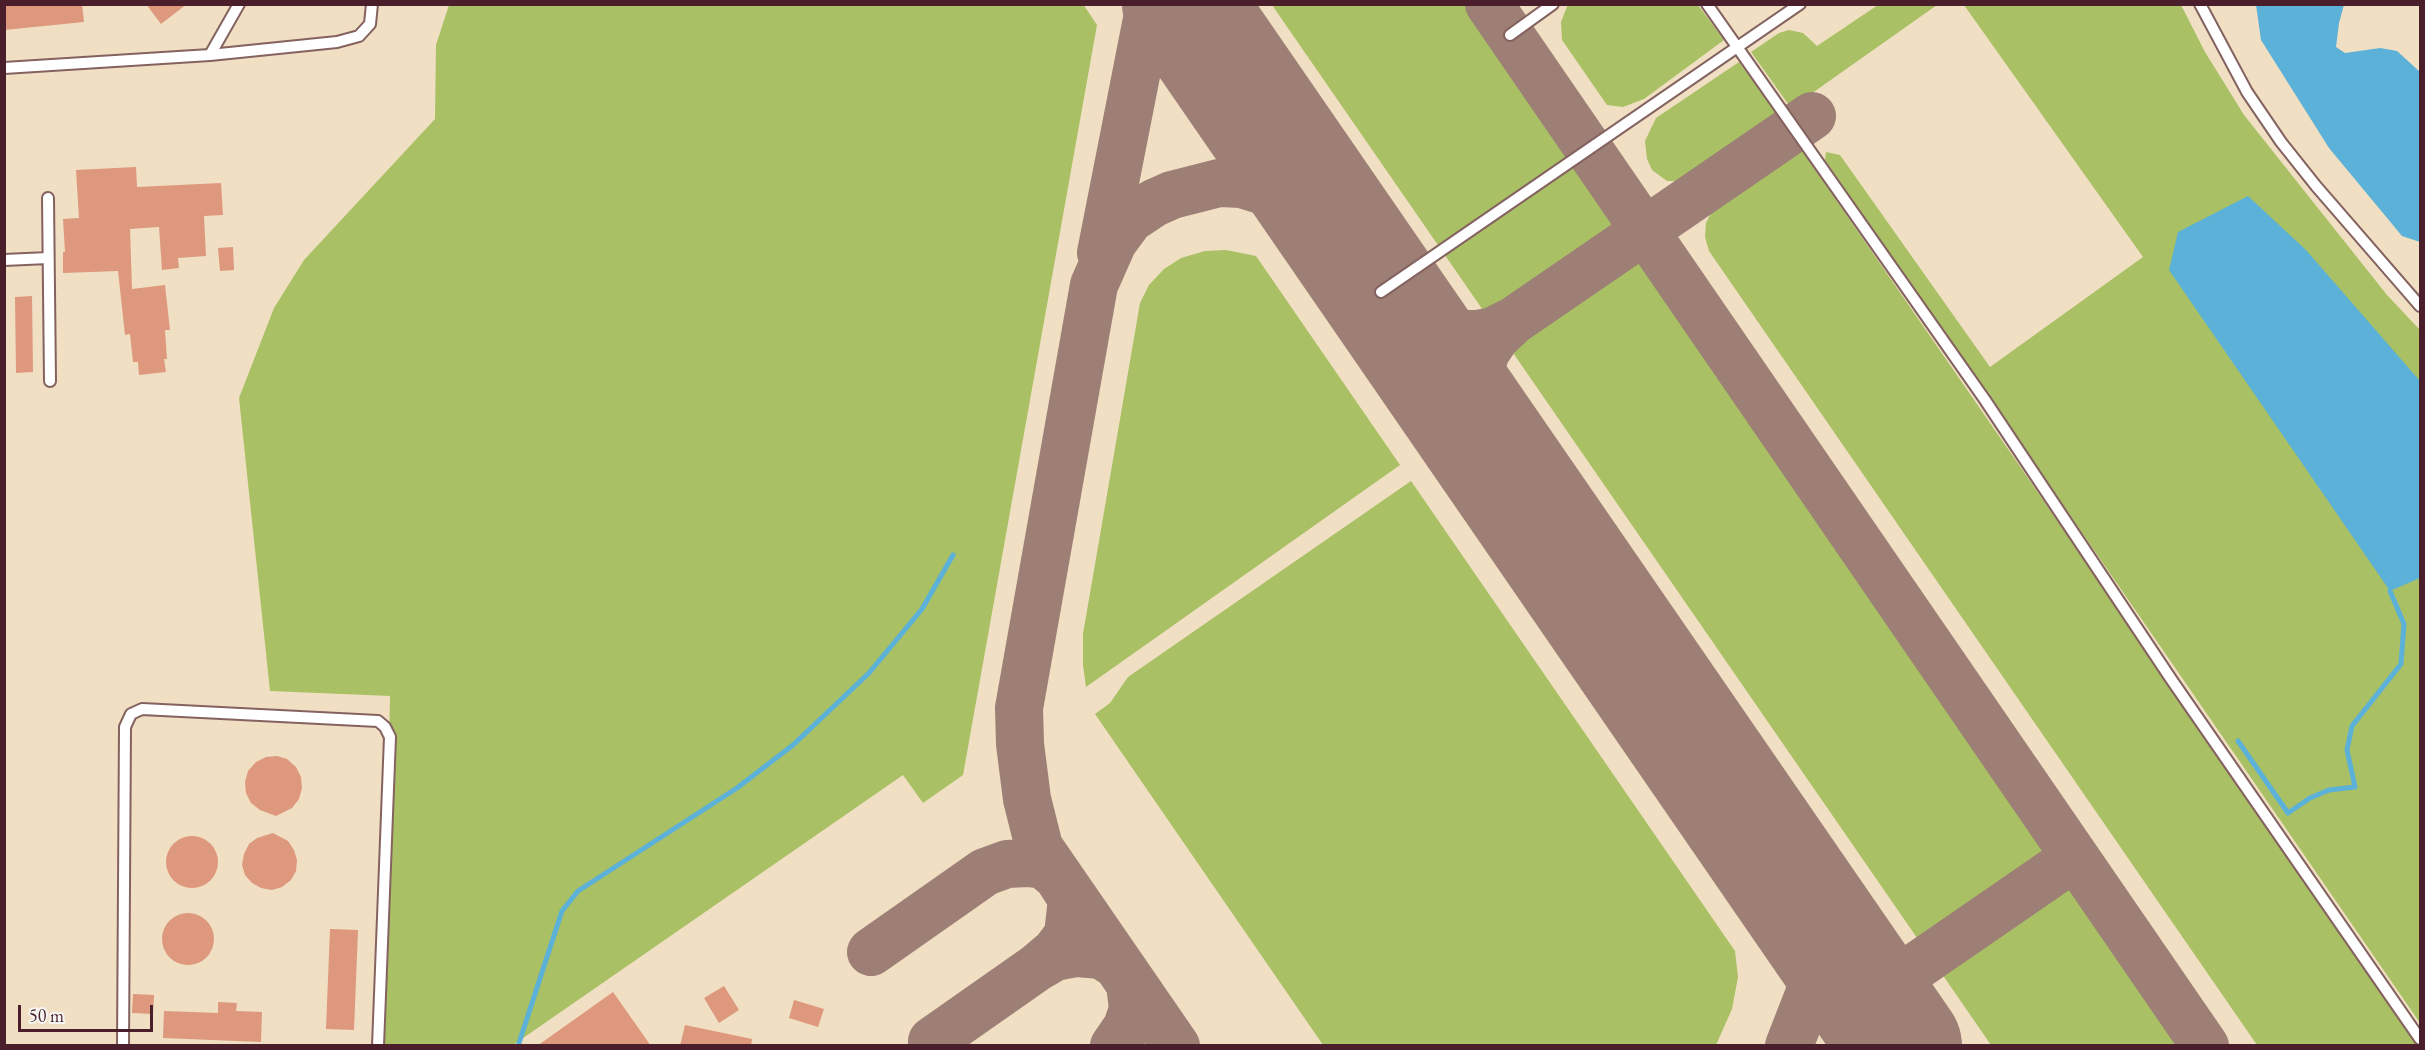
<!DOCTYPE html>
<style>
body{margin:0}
#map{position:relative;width:2425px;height:1050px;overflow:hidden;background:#f0dfc2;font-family:"EB Garamond",serif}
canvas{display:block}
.frame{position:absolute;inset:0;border:6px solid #4a1f2b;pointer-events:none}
.scale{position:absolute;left:18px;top:1005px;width:135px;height:27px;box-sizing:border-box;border:3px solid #4a1f2b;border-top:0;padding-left:8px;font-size:18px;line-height:21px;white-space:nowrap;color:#4a1f2b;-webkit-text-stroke:4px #f6f6f2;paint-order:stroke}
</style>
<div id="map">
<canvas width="2425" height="1050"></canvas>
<div class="frame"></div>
<div class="scale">50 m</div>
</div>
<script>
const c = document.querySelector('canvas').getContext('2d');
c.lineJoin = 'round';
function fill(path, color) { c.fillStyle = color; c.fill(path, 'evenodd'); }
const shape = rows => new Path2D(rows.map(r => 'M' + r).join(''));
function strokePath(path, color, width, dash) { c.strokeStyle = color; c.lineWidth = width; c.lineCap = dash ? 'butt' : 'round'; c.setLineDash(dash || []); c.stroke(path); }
const green = shape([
 [1083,4,1097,25,963,775,923,803,903,775,513,1045,383,1045,390,696,270,691,239,398,274,308,304,260,435,119,436,45,449,5],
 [1568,4,1698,5,1724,40,1644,99,1623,107,1607,105,1562,40,1561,22],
 [1272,5,1489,5,1643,232,2205,1045,1991,1045,1500,334,1511,323,1496,329],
 [1878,5,1937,5,1791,108,1751,52,1779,33,1789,30,1803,33,1817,46],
 [1964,5,2181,5,2205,52,2244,115,2387,295,2420,330,2420,1023,1825,160,1826,152,1840,155,1990,367,2143,257],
 [1739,62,1776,112,1680,181,1667,181,1652,170,1647,159,1645,141,1656,118],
 [1801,149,2419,1045,2257,1045,1709,251,1705,237,1706,223,1711,213],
 [1226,250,1256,256,1400,465,1086,687,1083,665,1083,634,1140,303,1149,285,1164,269,1181,258,1205,251],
 [1411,481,1735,951,1738,977,1732,1009,1716,1045,1323,1045,1095,714,1110,703,1128,677]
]);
const water = shape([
 [2256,5,2344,5,2339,23,2336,47,2345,53,2380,48,2397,51,2420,72,2420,242,2402,236,2329,148,2261,40],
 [2248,196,2306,250,2420,381,2420,578,2390,591,2169,270,2178,232]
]);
const stream = shape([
 [2238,741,2288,813,2310,798,2329,790,2355,787,2347,750,2352,726,2401,664,2404,624,2390,591],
 [518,1046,562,911,578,891,737,788,793,745,869,673,922,609,953,555]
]);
const taxiway = shape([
 [1212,4,1217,39,1226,68],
 [1489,4,2205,1046],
 [1101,253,1150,4],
 [1389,303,1416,324,1445,334,1477,334,1493,331,1513,321,1496,337,1486,352,1479,373,1475,393,1479,434],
 [1513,321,1812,116],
 [871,952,985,872,1007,864,1028,863,1044,865,1058,877,1072,899,1068,935,1056,951,1036,968],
 [1869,999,2075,857],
 [932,1041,1036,968,1055,957,1077,953,1101,955,1117,965,1130,984,1133,1009,1127,1027,1114,1046],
 [1176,1046,1039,847,1027,799,1020,744,1019,708,1094,285,1113,242,1130,219,1154,203,1172,195,1219,183,1242,184,1290,199,1306,209,1356,256],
 [1789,1046,1810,992,1811,966,1808,934,1795,892]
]);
const runway = shape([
 [1183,4,1901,1046]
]);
const building = shape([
 [4,4,82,4,84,22,4,30],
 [146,4,187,4,161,24],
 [136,167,137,187,221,183,223,215,204,216,206,256,178,258,179,268,162,270,159,227,130,229,132,289,165,285,170,330,165,330,167,359,164,359,166,372,139,375,138,362,133,362,130,334,125,335,118,271,63,273,63,252,65,252,63,219,79,218,76,170],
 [233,247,234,270,220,271,218,248],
 [32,296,33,372,16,373,15,297],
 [277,756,287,759,296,767,301,777,302,788,299,799,292,808,276,816,260,810,251,803,246,793,245,782,248,771,256,762,266,757],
 [273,833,288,841,294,850,297,860,296,871,291,880,282,887,272,890,261,888,252,883,245,875,242,865,244,854,249,844,257,838],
 '166 862a26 26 0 1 1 52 0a26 26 0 1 1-52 0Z',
 '162 939a26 26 0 1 1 52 0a26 26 0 1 1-52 0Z',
 [330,929,358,930,354,1030,326,1029],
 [724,986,739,1010,719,1023,704,998],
 [613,992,651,1046,537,1046],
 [133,994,154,995,153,1014,132,1013],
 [794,1000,824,1009,818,1027,789,1018],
 [218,1002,237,1003,236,1011,262,1012,261,1042,163,1038,164,1011,218,1013],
 [685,1025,752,1039,751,1046,680,1046]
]);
const lane = shape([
 [1707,4,1985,400,2171,679,2420,1039],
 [2200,4,2247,92,2281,142,2316,186,2420,306],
 [1510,35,1553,4],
 [210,55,239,4],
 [4,68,210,55,337,42,359,36,370,24,372,4],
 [48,198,50,381],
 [4,260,48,258],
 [1381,292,1800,4],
 [123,1046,125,727,131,714,142,709,378,721,385,727,390,737,378,1046]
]);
fill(green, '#a9c065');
fill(water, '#5cb1d8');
strokePath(stream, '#5cb1d8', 5);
strokePath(taxiway, '#9d7f76', 48);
strokePath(runway, '#9d7f76', 122);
fill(building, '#dd987d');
strokePath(lane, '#846260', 14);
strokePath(lane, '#fff', 10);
</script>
